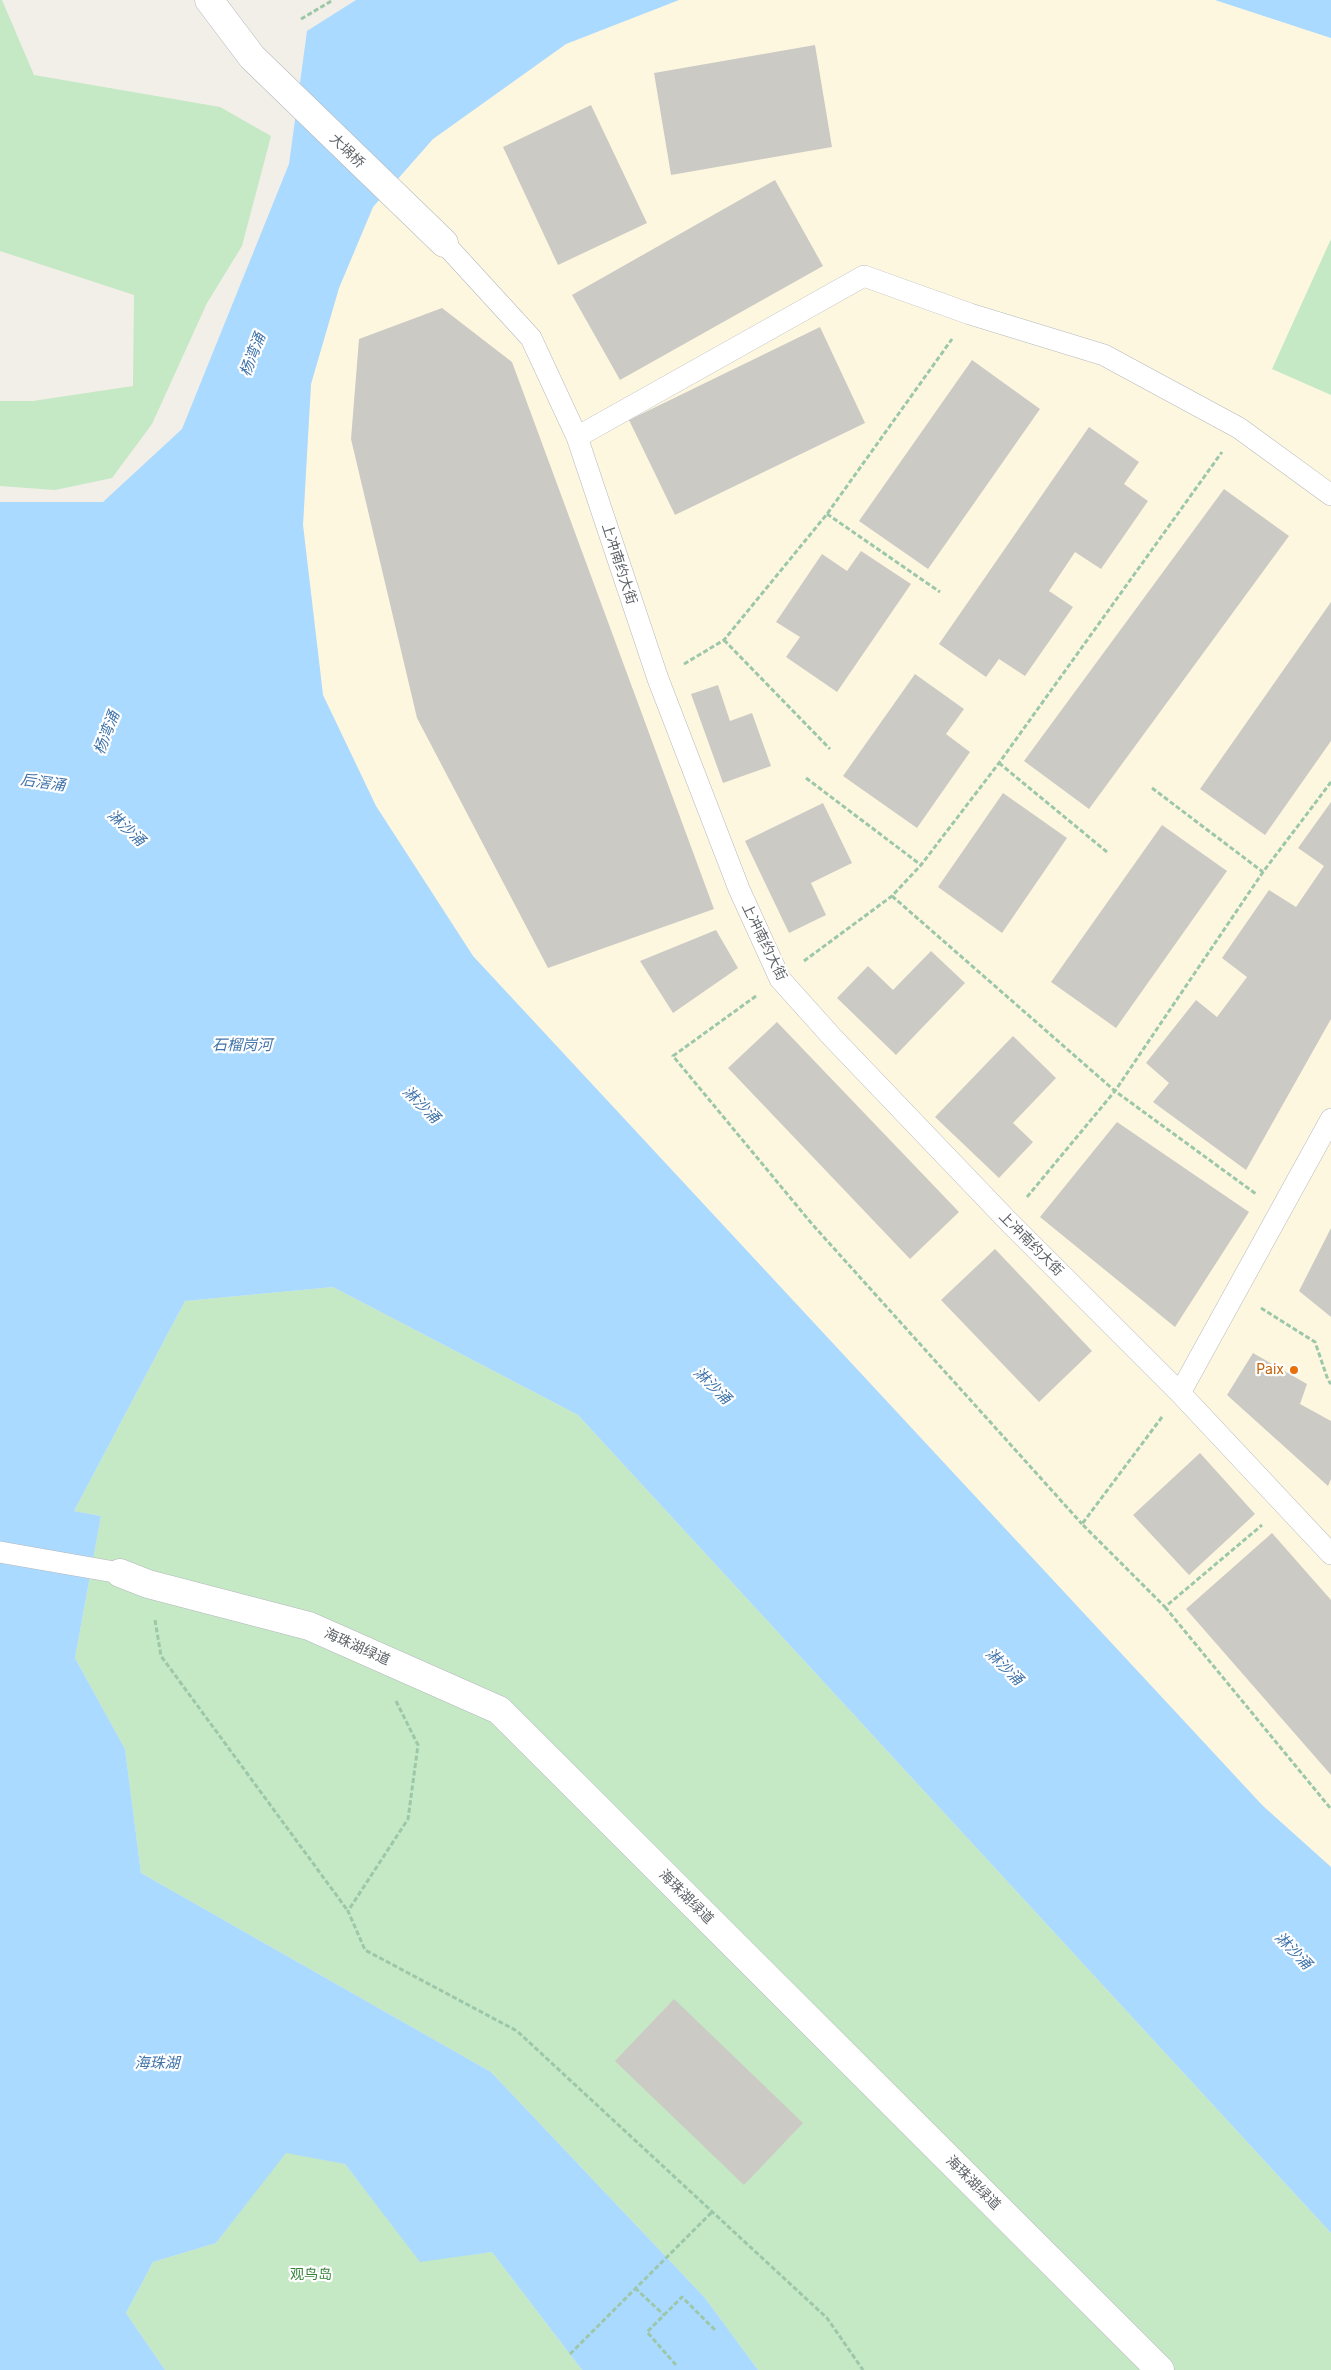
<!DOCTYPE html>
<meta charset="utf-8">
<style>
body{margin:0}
canvas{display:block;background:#f1efe8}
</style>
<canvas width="1331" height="2370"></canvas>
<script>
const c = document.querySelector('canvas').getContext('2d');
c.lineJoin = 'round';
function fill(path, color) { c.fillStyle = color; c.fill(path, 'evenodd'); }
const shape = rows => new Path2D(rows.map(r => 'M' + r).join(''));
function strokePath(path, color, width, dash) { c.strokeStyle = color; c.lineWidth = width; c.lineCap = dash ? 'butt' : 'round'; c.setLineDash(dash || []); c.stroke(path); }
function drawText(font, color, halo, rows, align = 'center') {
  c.font = font + ' Inter,"Noto Sans SC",sans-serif'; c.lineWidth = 4.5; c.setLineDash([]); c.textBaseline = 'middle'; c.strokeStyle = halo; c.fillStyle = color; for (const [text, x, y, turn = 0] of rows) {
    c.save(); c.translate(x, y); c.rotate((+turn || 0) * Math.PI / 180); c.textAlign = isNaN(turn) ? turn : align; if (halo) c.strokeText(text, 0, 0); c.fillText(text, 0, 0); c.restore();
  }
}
const commercial = shape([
 [679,0,1215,0,1331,38,1331,1867,1263,1806,473,956,376,806,323,695,303,525,311,384,339,288,373,207,433,139,566,44]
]);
const green = shape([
 [0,0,2,0,34,75,220,107,271,136,242,246,207,303,152,424,112,478,55,490,0,486,0,401,33,401,133,386,134,295,0,251],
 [1331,239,1331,395,1272,369],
 [333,1287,578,1415,1331,2233,1331,2370,758,2370,705,2298,491,2072,141,1873,125,1749,75,1658,101,1516,74,1511,185,1301],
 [286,2152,345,2164,420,2261,492,2252,582,2370,165,2370,126,2313,153,2262,216,2243]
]);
const water = shape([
 [356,0,679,0,566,44,433,139,373,207,339,288,311,384,303,525,323,695,376,806,473,956,1263,1806,1331,1867,1331,2233,578,1415,333,1287,185,1301,74,1511,101,1516,75,1658,125,1749,141,1873,491,2072,705,2298,758,2370,582,2370,492,2252,420,2262,345,2164,286,2153,216,2243,153,2262,126,2313,165,2370,0,2370,0,502,103,502,182,429,289,164,307,31],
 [1215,0,1331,0,1331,38]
]);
const building = shape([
 [815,45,832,147,671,175,654,73],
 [591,105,647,223,558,265,503,147],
 [775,180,823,266,620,380,572,295],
 [442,308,512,362,714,909,548,968,417,718,351,439,359,339],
 [820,327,865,423,675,515,629,420],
 [972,360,1040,409,928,569,859,521],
 [1089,427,1139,462,1124,484,1148,501,1101,569,1075,552,1049,591,1073,607,1025,676,999,659,986,677,939,644],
 [1224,489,1289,536,1089,809,1024,761],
 [861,551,911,584,837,692,786,657,800,637,776,622,822,554,847,571],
 [1331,602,1331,741,1265,835,1200,789],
 [915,674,964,709,946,734,970,752,917,828,843,776],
 [718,685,730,721,752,713,771,766,723,783,691,694],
 [1003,793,1067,838,1002,933,938,887],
 [1331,802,1331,1019,1246,1170,1153,1102,1169,1083,1146,1063,1196,1000,1217,1017,1247,977,1222,958,1269,890,1296,907,1324,866,1298,848],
 [823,803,852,863,811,883,826,915,789,933,745,841],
 [1162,825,1227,871,1116,1028,1051,982],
 [716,930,738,968,673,1013,640,961],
 [931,951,965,983,896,1055,837,998,868,966,893,990],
 [777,1022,959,1212,910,1259,728,1068],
 [1013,1036,1056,1078,1013,1123,1033,1142,999,1178,935,1117],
 [1117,1122,1249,1212,1175,1327,1040,1217],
 [1331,1228,1331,1317,1299,1291],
 [995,1249,1092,1351,1039,1402,941,1300],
 [1253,1353,1307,1384,1300,1404,1331,1421,1331,1479,1328,1486,1227,1395],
 [1200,1453,1255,1514,1189,1575,1133,1515],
 [1272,1533,1331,1600,1331,1775,1186,1609],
 [674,1999,803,2123,744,2185,615,2061]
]);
const path = shape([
 [301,19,333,0],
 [827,514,940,592],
 [724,640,830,749],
 [684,664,724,640,827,514,952,339],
 [999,763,1107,852],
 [806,778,921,865],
 [1152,788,1263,872],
 [892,896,1115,1091,1256,1194],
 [804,961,892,896,921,865,999,763,1222,452],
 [756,996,673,1056,812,1224,1082,1524],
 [1027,1197,1115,1091,1263,872,1331,782],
 [1261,1308,1315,1342,1328,1380,1331,1384],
 [1162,1417,1082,1524,1165,1607,1262,1525],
 [1165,1607,1331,1809],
 [155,1620,161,1656,348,1911],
 [396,1701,418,1745,408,1819,348,1911,365,1950,517,2031,827,2318,863,2370],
 [635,2288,664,2315],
 [570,2354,712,2212],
 [676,2365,647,2332,682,2297,715,2330]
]);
const lane = shape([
 [444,243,531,338,577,437,658,679,739,889,780,979,832,1037,1008,1221,1180,1393,1331,1554],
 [577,437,864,276,970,314,1104,355,1239,428,1331,495],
 [1180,1393,1331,1119],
 [0,1552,120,1573]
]);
const street = shape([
 [209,0,252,57,444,243],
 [120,1573,148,1584,309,1626,499,1710,1160,2370]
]);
const markers = [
 [1294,1370,5,"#e8710a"]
];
const streetNames = [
 ["大埚桥",347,151,44],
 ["上冲南约大街",619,564,72],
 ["上冲南约大街",764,942,64],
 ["上冲南约大街",1031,1244,45],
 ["海珠湖绿道",357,1647,24],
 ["海珠湖绿道",686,1897,45],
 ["海珠湖绿道",973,2183,45]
];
const foodNames = [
 ["Paix",1284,1370]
];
const parkNames = [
 ["观鸟岛",311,2275]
];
const waterNames = [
 ["杨湾涌",253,355,-69],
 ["杨湾涌",107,733,-69],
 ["后滘涌",43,783,8],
 ["淋沙涌",126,828,43],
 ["石榴岗河",242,1045],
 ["淋沙涌",421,1105,44],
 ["淋沙涌",712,1386,44],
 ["淋沙涌",1004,1667,44],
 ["淋沙涌",1293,1951,46],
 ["海珠湖",157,2063]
];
fill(commercial, '#fef7e0');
fill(green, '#c5e8c5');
fill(water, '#aadaff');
fill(building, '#cccac5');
strokePath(lane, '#b5b8bc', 22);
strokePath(street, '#b5b8bc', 29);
strokePath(path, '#9cc7a9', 3, [5, 2.5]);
strokePath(lane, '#fff', 21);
strokePath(street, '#fff', 28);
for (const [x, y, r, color] of markers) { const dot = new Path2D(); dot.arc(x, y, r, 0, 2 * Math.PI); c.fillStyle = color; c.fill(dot); strokePath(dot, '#fff', 2); }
drawText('14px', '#5f6368', '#fff', streetNames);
drawText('14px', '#c56008', '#fff', foodNames, 'right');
drawText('14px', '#348238', '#fff', parkNames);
drawText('italic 15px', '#4174aa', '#fff', waterNames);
</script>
